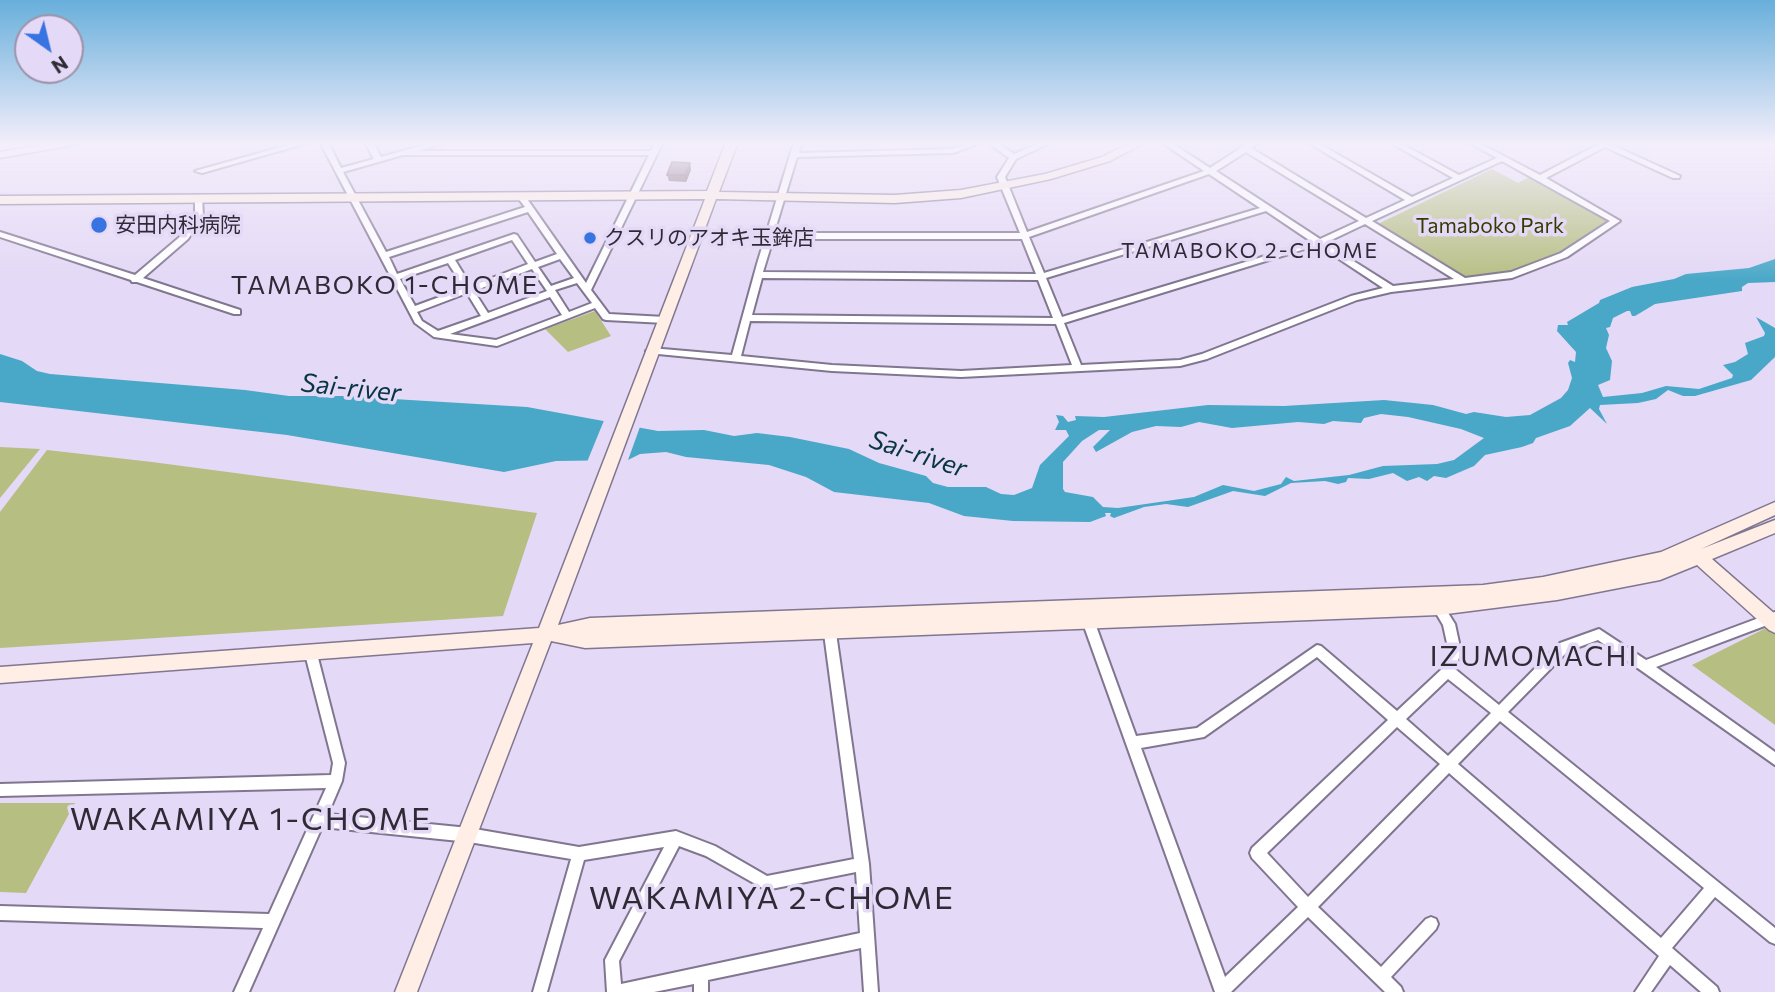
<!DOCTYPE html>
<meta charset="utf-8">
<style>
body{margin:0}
#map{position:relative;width:1775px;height:992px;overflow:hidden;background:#e4d9f6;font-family:Commissioner,sans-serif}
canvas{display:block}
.north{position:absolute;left:14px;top:14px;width:70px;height:70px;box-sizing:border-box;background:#e4d9f6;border:2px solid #9c93a9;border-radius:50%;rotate:146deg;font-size:19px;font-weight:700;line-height:28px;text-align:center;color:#2f2b36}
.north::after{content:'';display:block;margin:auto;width:24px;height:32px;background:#3774e2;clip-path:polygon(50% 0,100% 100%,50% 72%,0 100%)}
</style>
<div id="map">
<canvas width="1775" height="992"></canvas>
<div class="north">N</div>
</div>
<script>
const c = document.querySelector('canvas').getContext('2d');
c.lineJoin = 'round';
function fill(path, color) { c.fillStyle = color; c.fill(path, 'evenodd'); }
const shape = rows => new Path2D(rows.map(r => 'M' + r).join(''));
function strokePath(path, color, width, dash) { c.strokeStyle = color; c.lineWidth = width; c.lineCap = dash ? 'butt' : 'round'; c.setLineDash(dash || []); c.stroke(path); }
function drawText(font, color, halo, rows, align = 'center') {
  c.font = font + ' Commissioner,"Noto Sans JP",sans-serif'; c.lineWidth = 7; c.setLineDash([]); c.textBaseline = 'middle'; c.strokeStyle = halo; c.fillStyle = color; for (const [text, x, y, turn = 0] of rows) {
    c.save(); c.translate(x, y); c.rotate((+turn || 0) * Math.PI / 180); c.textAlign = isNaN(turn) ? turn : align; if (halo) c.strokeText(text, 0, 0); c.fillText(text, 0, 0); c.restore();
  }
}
const green = shape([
 [1492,169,1518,183,1531,176,1611,221,1561,253,1511,273,1466,279,1380,227,1380,223],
 [595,311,611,336,568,352,545,329],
 [0,447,40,449,0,498],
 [47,450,152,462,537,513,503,616,0,648,0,512],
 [1768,627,1775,632,1775,725,1692,665],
 [0,803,75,803,26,893,0,892]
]);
const water = shape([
 [1775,259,1775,282,1748,283,1742,287,1742,291,1655,304,1635,316,1632,316,1630,311,1627,311,1613,318,1610,327,1606,328,1609,335,1606,348,1612,361,1610,380,1598,385,1603,397,1642,393,1666,386,1699,389,1732,378,1733,375,1723,365,1735,362,1748,354,1745,343,1764,336,1765,333,1756,317,1775,328,1775,357,1751,380,1695,396,1683,396,1668,390,1656,399,1638,403,1600,405,1599,409,1607,424,1590,408,1570,426,1536,438,1533,443,1522,447,1485,455,1474,466,1446,478,1434,476,1427,481,1419,477,1407,481,1393,473,1369,479,1348,478,1346,482,1338,484,1325,481,1291,483,1265,496,1233,491,1188,507,1166,504,1144,507,1114,518,1110,516,1111,513,1105,513,1106,516,1090,522,1013,521,964,516,929,503,834,492,806,477,769,465,686,457,666,452,640,454,628,460,556,461,504,472,287,435,0,402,0,354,22,361,37,371,50,374,245,390,289,396,343,396,527,407,658,431,704,430,734,436,757,433,790,437,849,449,879,463,926,476,933,483,948,487,986,487,1001,494,1014,495,1032,488,1040,465,1069,436,1066,430,1055,430,1059,422,1056,415,1063,416,1068,422,1076,420,1075,416,1104,417,1208,405,1284,406,1384,400,1433,405,1466,414,1474,412,1506,417,1530,415,1561,398,1568,390,1572,378,1568,363,1570,360,1575,362,1576,352,1557,331,1558,325,1568,325,1567,322,1599,303,1600,300,1632,287,1674,279,1686,274,1749,268],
 [1381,414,1408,417,1461,429,1484,438,1454,460,1437,464,1383,466,1349,475,1294,481,1286,477,1281,484,1254,491,1223,485,1194,497,1118,508,1103,507,1093,497,1065,492,1063,489,1063,462,1082,441,1099,430,1110,430,1093,447,1096,452,1132,432,1156,426,1181,427,1199,422,1232,428,1298,422,1324,424,1333,421,1361,423,1364,418]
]);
const pier = shape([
 [605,418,641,424,627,463,587,462]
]);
const street = shape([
 [299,142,311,142,202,173,195,171,299,142],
 [320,142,328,142,341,168,374,159,365,142,373,142,381,157,434,142,446,142,419,151,651,151,655,142,663,142,591,290,609,314,665,317,669,320,665,323,606,320,603,319,595,308,497,346,434,337,415,323,320,142],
 [403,155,649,155,586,283,525,196,522,196,518,198,525,207,386,252,343,172,403,155],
 [528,212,557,254,535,262,517,235,514,234,397,274,389,257,528,212],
 [512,240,528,264,471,286,455,260,512,240],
 [560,259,574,278,551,286,538,267,560,259],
 [448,263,464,288,415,306,400,279,448,263],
 [532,269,547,291,488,313,474,291,532,269],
 [577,283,592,303,569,312,555,290,577,283],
 [467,293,481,316,438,331,422,321,417,312,467,293],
 [550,297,562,315,496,340,450,334,550,297],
 [794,142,802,142,799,153,952,149,972,142,983,142,953,153,797,157,774,233,1020,233,997,177,1009,158,987,142,996,142,1014,154,1042,142,1052,142,1016,159,1005,177,1027,232,1204,171,1161,142,1170,142,1210,168,1250,142,1259,142,1251,148,1366,218,1405,200,1307,142,1316,142,1412,197,1453,178,1389,142,1398,142,1459,175,1497,158,1468,142,1477,142,1540,175,1599,144,1596,142,1606,142,1680,176,1679,178,1673,178,1605,147,1546,178,1620,221,1567,257,1512,278,1391,292,1357,300,1207,359,1180,366,961,377,832,371,648,353,646,351,651,348,732,355,757,264,794,142],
 [1246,152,1359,221,1320,239,1216,171,1246,152],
 [1502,161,1610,221,1561,253,1511,272,1465,278,1372,221,1502,161],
 [1209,174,1260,208,1044,273,1029,237,1209,174],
 [1266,211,1312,242,1062,317,1046,278,1266,211],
 [1365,224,1454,279,1393,286,1325,243,1365,224],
 [773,239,1022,239,1036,274,763,272,773,239],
 [1318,245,1383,288,1351,296,1202,354,1180,360,1081,365,1064,323,1318,245],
 [762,278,1038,280,1053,318,752,315,762,278],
 [750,321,1056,324,1072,365,961,371,832,365,741,356,750,321],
 [195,195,201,195,202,197,203,216,188,239,143,278,240,310,240,314,234,314,137,282,132,282,131,280,0,237,0,232,135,275,182,235,195,216,195,195],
 [1436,598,1440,600,1455,624,1461,652,1455,669,1499,705,1560,643,1599,629,1646,660,1775,612,1775,622,1656,667,1775,752,1775,765,1598,640,1568,651,1508,712,1775,928,1775,944,1770,942,1715,897,1672,948,1717,987,1719,992,1701,992,1670,965,1651,992,1635,992,1659,956,1449,773,1318,907,1381,967,1426,919,1431,917,1436,919,1438,924,1436,929,1391,977,1401,987,1403,992,1385,992,1308,917,1231,992,1215,992,1080,615,1082,612,1086,610,1090,612,1092,615,1136,736,1197,728,1317,645,1321,646,1397,711,1443,668,1449,652,1443,625,1430,603,1432,600,1436,598],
 [1317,657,1388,720,1252,848,1250,853,1252,858,1298,907,1225,977,1141,748,1204,737,1317,657],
 [1448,679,1491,713,1448,756,1406,719,1448,679],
 [1500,721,1704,888,1661,938,1458,764,1500,721],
 [1397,727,1440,764,1308,897,1267,853,1397,727],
 [829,621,833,622,835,626,869,864,878,992,864,992,861,948,708,980,708,992,694,992,694,984,654,992,607,992,605,960,664,847,584,860,547,992,533,992,571,859,469,842,322,827,249,992,234,992,263,928,0,920,0,906,269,914,326,788,0,796,0,784,331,775,333,763,305,654,307,650,311,649,315,650,317,654,345,763,342,781,328,814,469,828,579,847,676,831,715,846,767,876,854,859,823,626,825,622,829,621],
 [679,846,706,856,766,890,856,872,860,933,621,984,619,961,679,846]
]);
const secondary = shape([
 [56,142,80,142,74,145,0,158,0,152,56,142],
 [726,142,738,142,719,192,895,195,961,190,1045,174,1102,157,1132,142,1146,142,1110,161,1051,179,961,198,895,203,716,199,558,625,590,618,1483,585,1543,577,1661,552,1775,502,1775,515,1701,549,1775,520,1775,533,1712,559,1775,614,1775,633,1769,630,1697,565,1660,580,1557,600,1439,615,585,648,551,641,417,992,395,992,533,643,0,683,0,667,539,628,705,199,0,204,0,196,707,191,726,142]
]);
const wall = shape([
 [690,163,691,170,686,182,669,181,667,175]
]);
const shadedWall = shape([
 [690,163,691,170,686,182,685,175]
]);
const building = shape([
 [672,162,690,163,685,175,667,175,672,162]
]);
const markers = [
 [99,225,9,"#3774e2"],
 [590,238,7,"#3774e2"]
];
const farPoinames = [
 ["安田内科病院",115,225],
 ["クスリのアオキ玉鉾店",604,238]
];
const farParknames = [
 ["Tamaboko Park",1490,226]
];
const farNeighbourhoodnames = [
 ["TAMABOKO 2-CHOME",1250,251]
];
const neighbourhoodNames = [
 ["TAMABOKO 1-CHOME",385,285]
];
const waterNames = [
 ["Sai-river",351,388,6],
 ["Sai-river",918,454,18]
];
const quarterNames = [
 ["IZUMOMACHI",1534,657]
];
const nearNeighbourhoodnames = [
 ["WAKAMIYA 1-CHOME",251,819],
 ["WAKAMIYA 2-CHOME",772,898]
];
fill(green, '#b6be81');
fill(water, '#49a7c7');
fill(pier, '#e4d9f6');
strokePath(street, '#817690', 4);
strokePath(secondary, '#817690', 3);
fill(street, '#fff');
fill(secondary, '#feeee5');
fill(wall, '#684f59');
fill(shadedWall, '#554049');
fill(building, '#795c68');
strokePath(building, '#554049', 2);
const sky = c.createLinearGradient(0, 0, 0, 281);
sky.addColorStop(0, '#68afdb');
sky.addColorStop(0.51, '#f3eefb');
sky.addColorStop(1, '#f3eefb00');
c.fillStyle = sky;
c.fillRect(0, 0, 1775, 281);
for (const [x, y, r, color] of markers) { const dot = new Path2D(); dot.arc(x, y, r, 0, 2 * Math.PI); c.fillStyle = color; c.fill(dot); strokePath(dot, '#e4d9f6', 2.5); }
drawText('21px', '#2f2b36', '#e4d9f6', farPoinames, 'left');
drawText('21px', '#373b00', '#e4d9f6', farParknames);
c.letterSpacing = '2px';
drawText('21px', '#2f2b36', '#e4d9f6', farNeighbourhoodnames);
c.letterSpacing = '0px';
c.letterSpacing = '2px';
drawText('26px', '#2f2b36', '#e4d9f6', neighbourhoodNames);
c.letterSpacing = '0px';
drawText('italic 26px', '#083543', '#e4d9f6', waterNames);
c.letterSpacing = '2px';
drawText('28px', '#2f2b36', '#e4d9f6', quarterNames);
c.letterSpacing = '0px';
c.letterSpacing = '2px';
drawText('32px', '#2f2b36', '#e4d9f6', nearNeighbourhoodnames);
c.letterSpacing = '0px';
</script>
